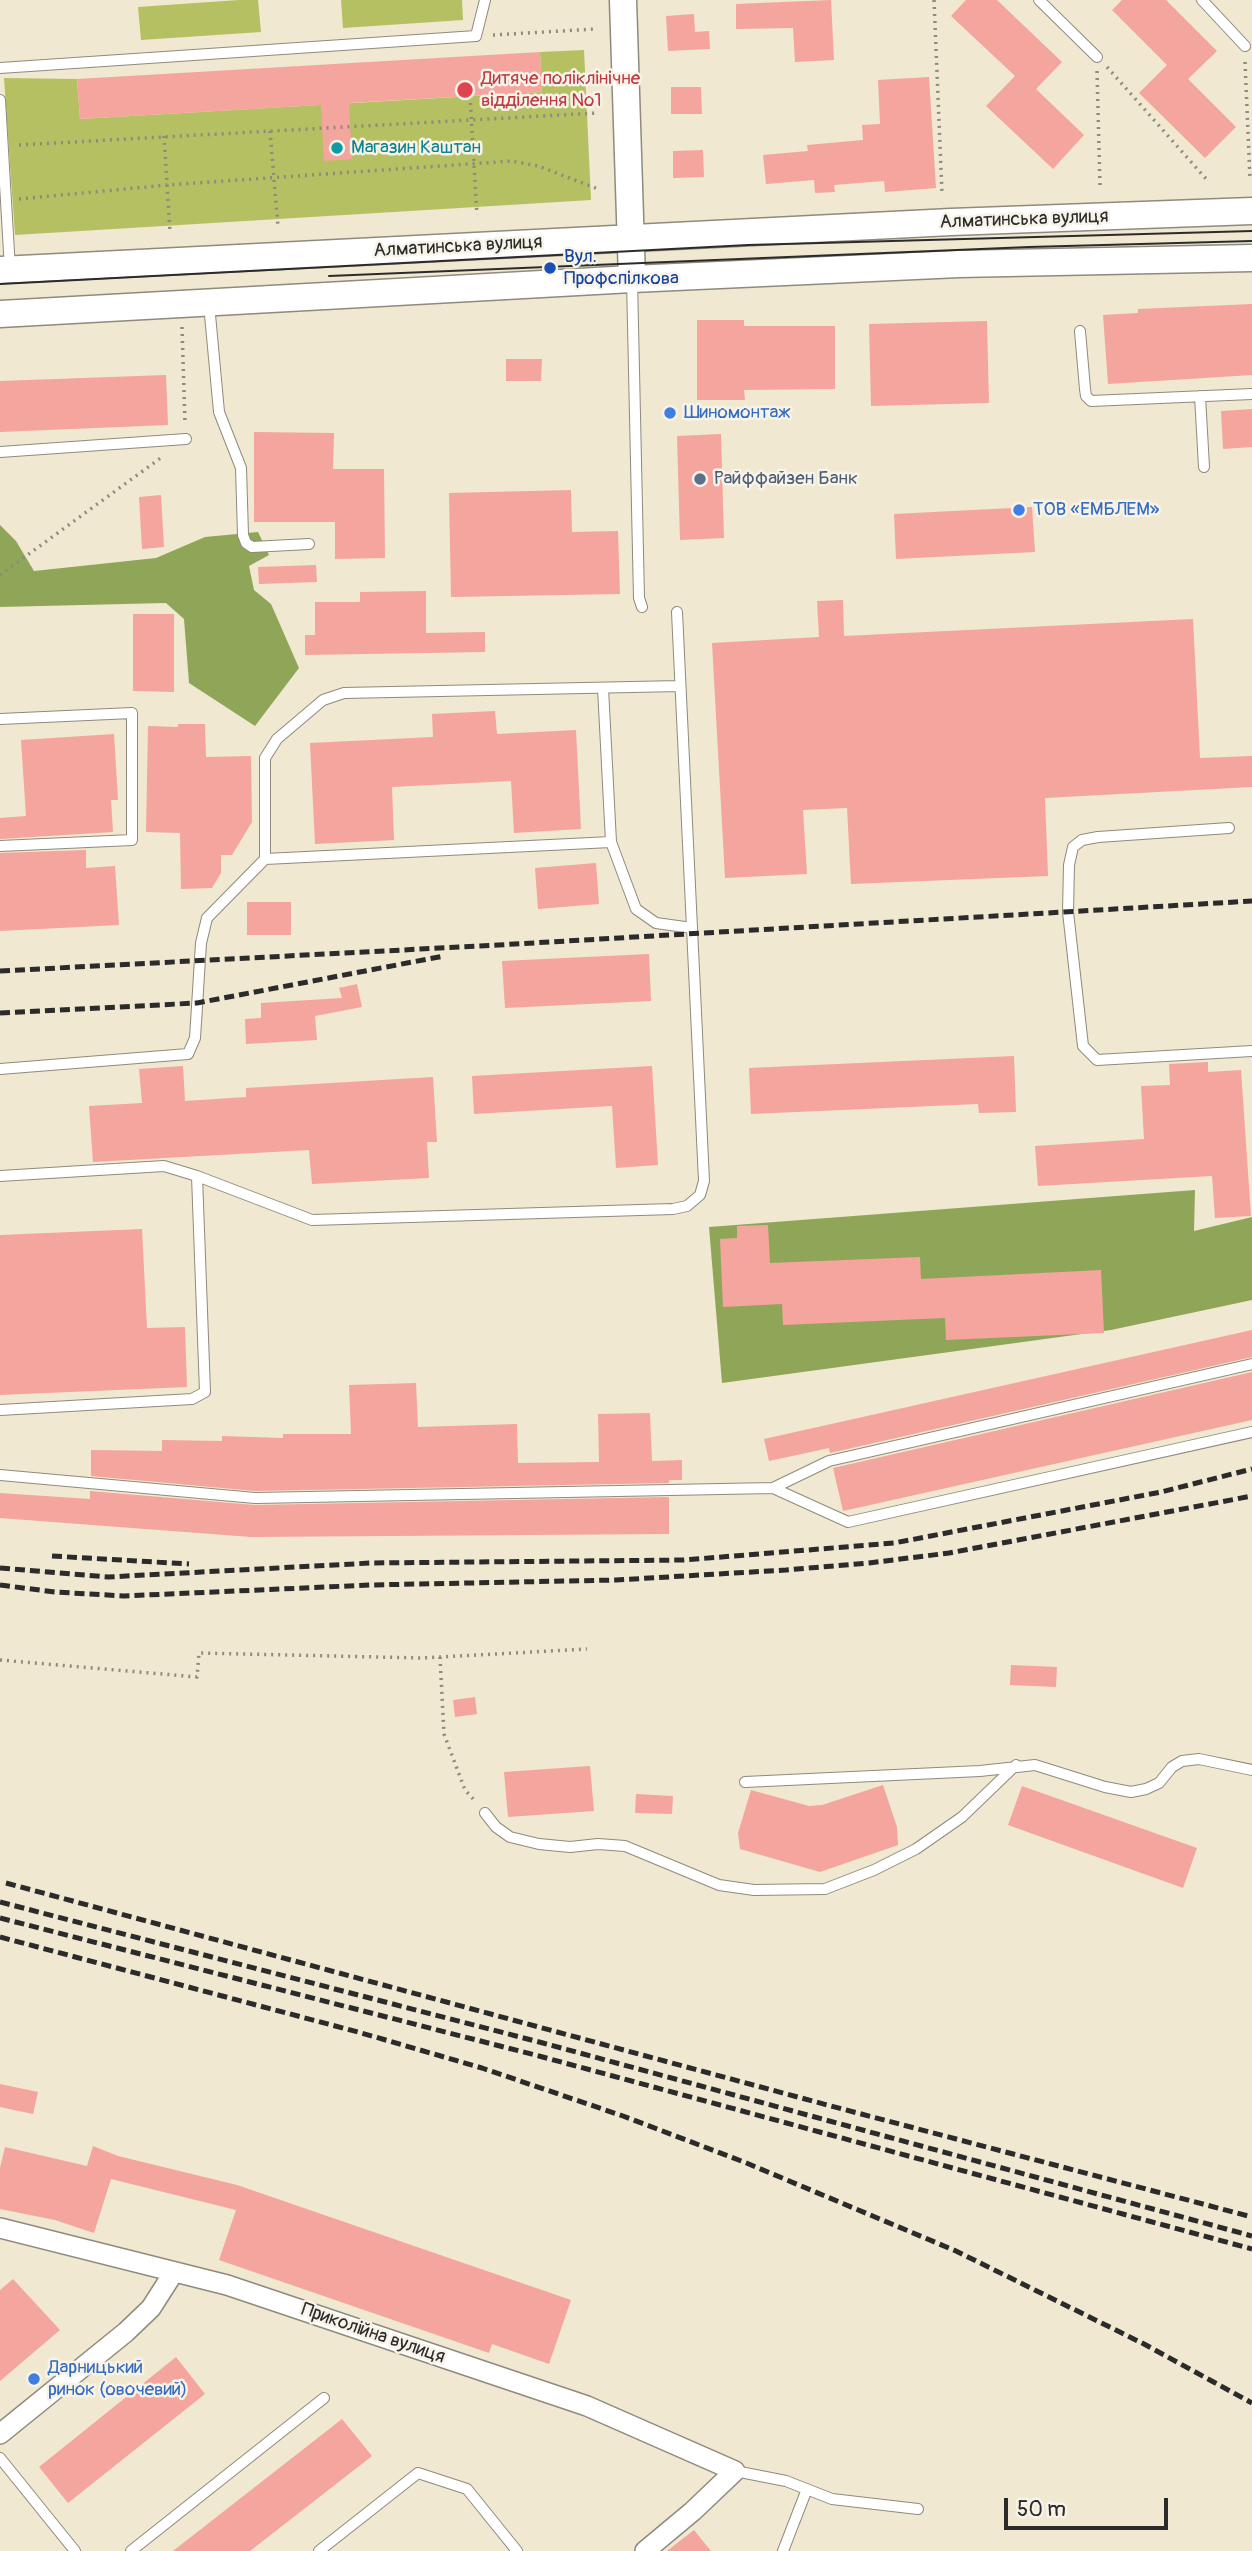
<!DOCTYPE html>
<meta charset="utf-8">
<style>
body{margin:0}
#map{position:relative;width:1252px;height:2551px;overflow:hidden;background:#f0e8d0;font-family:Pangolin,sans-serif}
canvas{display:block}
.scale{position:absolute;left:1004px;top:2498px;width:164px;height:32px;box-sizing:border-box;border:4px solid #2b2b2b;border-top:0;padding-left:9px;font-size:21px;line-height:24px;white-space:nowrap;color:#2b2b2b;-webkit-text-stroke:5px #f7f3e8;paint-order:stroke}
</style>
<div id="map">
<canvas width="1252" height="2551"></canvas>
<div class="scale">50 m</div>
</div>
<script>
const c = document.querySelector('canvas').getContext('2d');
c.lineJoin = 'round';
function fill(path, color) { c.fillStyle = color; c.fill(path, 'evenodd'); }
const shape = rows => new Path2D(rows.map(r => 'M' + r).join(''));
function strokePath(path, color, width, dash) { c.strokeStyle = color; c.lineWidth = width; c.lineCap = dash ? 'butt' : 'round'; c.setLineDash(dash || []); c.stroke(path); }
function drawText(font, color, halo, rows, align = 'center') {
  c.font = font + ' Pangolin,sans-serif'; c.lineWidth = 5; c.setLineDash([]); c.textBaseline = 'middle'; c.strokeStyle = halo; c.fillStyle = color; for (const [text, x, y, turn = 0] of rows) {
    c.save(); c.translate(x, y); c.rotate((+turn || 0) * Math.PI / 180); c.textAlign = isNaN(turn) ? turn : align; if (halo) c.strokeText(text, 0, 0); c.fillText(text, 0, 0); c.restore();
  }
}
const green = shape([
 [239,0,258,0,261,32,141,40,138,7],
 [341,0,462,0,463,20,343,28],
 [584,50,591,200,15,235,4,78,77,79,80,119,542,92,540,52]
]);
const forest = shape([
 [0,525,16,541,34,571,156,558,205,537,258,532,269,555,249,566,254,590,271,604,299,668,255,726,189,683,184,619,166,603,0,607],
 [1195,1190,1194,1231,1252,1217,1252,1300,1111,1330,722,1383,709,1227]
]);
const building = shape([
 [831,0,834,60,795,62,793,28,736,29,736,4],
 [966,0,997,0,1062,62,1036,89,1084,135,1053,169,986,106,1015,76,951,16],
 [1122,0,1166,0,1217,51,1188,79,1236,127,1205,158,1139,93,1167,65,1112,10],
 [694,14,695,32,709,31,710,49,668,51,666,16],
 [540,52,542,92,349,103,352,159,324,161,321,105,80,119,77,79],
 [929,77,936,188,885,192,884,181,834,185,835,192,815,193,814,180,766,184,763,155,808,151,807,145,863,140,862,125,880,124,878,80],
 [671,87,701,87,702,114,671,114],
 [703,150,704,177,673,178,673,151],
 [1252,304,1252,375,1108,384,1103,315,1138,313,1138,309],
 [697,320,744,320,744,326,835,326,835,389,744,390,745,400,697,400],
 [987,321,989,403,871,406,869,324],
 [506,359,542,359,541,381,506,381],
 [166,375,168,425,0,432,0,381],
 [1252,409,1252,447,1223,449,1221,411],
 [254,432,334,433,333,469,384,469,385,558,335,559,335,522,254,522],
 [721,434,724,538,680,540,677,436],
 [571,490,572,532,618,531,620,594,451,597,449,493],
 [161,495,164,547,142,549,139,497],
 [1032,507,1035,552,896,559,894,514],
 [316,565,317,582,259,584,258,567],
 [426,591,426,633,485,632,485,652,305,655,305,635,315,635,315,602,360,602,360,592],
 [843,600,844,636,1193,619,1200,758,1252,756,1252,787,1045,798,1048,876,851,884,847,808,803,810,807,874,725,878,712,643,819,637,817,601],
 [133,614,174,614,174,692,133,691],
 [495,711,497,734,576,730,581,829,514,833,511,781,392,787,394,840,315,844,310,743,433,737,432,714],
 [178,724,205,724,206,757,251,756,252,822,232,855,221,855,221,873,212,888,181,889,180,833,146,832,148,726,178,727],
 [114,734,118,800,111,800,113,832,0,839,0,818,26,816,21,740],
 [86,850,86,868,115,866,119,925,0,931,0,853],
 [596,863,599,904,538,909,535,868],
 [247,902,291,902,291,935,247,935],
 [649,954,651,1001,505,1008,502,961],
 [357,984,362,1007,315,1016,317,1040,246,1044,245,1019,261,1018,261,1003,342,998,339,988],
 [1014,1056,1016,1112,979,1113,978,1104,751,1114,749,1068],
 [1208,1062,1208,1072,1241,1070,1251,1216,1215,1218,1212,1176,1038,1186,1035,1146,1144,1139,1141,1086,1170,1085,1169,1064],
 [183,1066,185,1101,246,1097,246,1088,433,1077,437,1142,427,1142,429,1178,312,1184,309,1150,93,1162,89,1106,142,1103,139,1069],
 [652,1066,658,1165,616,1168,612,1106,474,1114,472,1076],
 [768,1225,770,1263,920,1257,921,1279,1101,1270,1104,1333,946,1340,945,1318,783,1325,782,1304,723,1307,720,1239,737,1238,737,1226],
 [142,1229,147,1328,185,1327,187,1387,0,1395,0,1235],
 [1252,1330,1252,1357,830,1453,829,1448,769,1461,764,1439],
 [1252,1372,1252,1420,843,1511,833,1468],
 [416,1383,418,1427,517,1424,518,1463,599,1462,598,1414,650,1413,652,1461,682,1460,682,1480,669,1480,669,1483,255,1491,91,1476,91,1450,162,1451,162,1440,222,1441,222,1436,283,1438,283,1434,351,1434,349,1385],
 [90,1491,255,1505,669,1497,669,1534,251,1537,0,1518,0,1493,90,1499],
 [1011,1665,1057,1667,1056,1687,1010,1685],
 [475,1697,477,1714,455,1717,453,1700],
 [590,1766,594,1811,508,1817,504,1772],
 [883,1785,897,1827,898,1845,820,1872,740,1849,738,1833,751,1790,809,1806,822,1805],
 [1022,1786,1197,1848,1183,1888,1008,1825],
 [636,1794,673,1796,672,1814,635,1813],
 [0,2084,38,2092,33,2114,0,2107],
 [93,2146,118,2156,237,2185,571,2300,549,2364,492,2344,489,2353,219,2260,236,2210,111,2179,94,2233,55,2220,0,2209,0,2168,5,2147,87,2166],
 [13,2279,60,2330,0,2381,0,2290],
 [176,2357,205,2394,68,2503,39,2467],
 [342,2419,372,2456,250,2551,173,2551],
 [694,2530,711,2551,667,2551]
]);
const path = shape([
 [934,0,942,193],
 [493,35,595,29],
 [1245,62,1250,179],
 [1107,67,1208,181],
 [1097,71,1100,186],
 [470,96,477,215],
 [270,131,278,227],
 [164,136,170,232],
 [19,145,597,113],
 [19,199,167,185,512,161,538,166,598,189],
 [182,327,185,423],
 [0,575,162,457],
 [440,1657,444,1734,465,1790,475,1801],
 [0,1660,197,1677,199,1653,422,1658,587,1649]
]);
const lane = shape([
 [1039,0,1097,57],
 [1202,0,1245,46],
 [0,68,476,36,485,0],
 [0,100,10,269],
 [632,279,639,598,642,607],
 [209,304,219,412,241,468,243,535,246,543,252,547,309,544],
 [1080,331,1085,389,1086,396,1091,401,1252,394],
 [1200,396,1204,467],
 [0,452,186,439],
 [603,688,611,842,636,909,656,923,692,928],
 [0,719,132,713,132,840,0,846],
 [1229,828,1098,837,1082,840,1073,847,1069,865,1068,912,1083,1046,1097,1060,1252,1051],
 [265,859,611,842],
 [0,1069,188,1054,195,1038,201,943,207,918,265,859,265,758,277,739,323,700,344,693,680,686],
 [0,1176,164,1166,197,1176,312,1220,673,1209,687,1206,700,1195,704,1181,677,612],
 [0,1410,192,1399,205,1392,197,1176],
 [0,1475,255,1498,773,1488,829,1461,1252,1364],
 [773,1488,848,1522,1252,1432],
 [745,1782,980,1771,1035,1765,1105,1787,1131,1792,1146,1789,1159,1783,1172,1767,1182,1761,1199,1759,1252,1770],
 [485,1813,496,1827,510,1837,539,1844,570,1847,598,1844,625,1846,719,1885,754,1890,825,1889,874,1870,916,1849,962,1817,1016,1765],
 [0,2458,75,2551],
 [735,2471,786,2481,832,2499,918,2509],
 [131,2551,324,2398],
 [319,2551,418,2473,467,2489,517,2551],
 [783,2551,807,2489]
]);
const street = shape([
 [0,2228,227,2285,587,2406,735,2471,693,2511,645,2551],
 [0,2434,126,2332,151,2308,174,2272]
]);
const secondary = shape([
 [623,0,632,279],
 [0,270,951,222,1252,211],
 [0,314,632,279,959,264,1252,258]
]);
const tram = shape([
 [329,276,1029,247,1252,241],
 [0,284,748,245,1252,231]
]);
const rail = shape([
 [0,971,498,945,1252,901],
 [0,1013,197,1003,444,956],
 [52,1556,189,1564],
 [0,1568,108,1577,371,1563,684,1560,894,1543,1161,1492,1252,1469],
 [0,1585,55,1592,124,1596,370,1585,616,1580,786,1570,869,1563,949,1553,1252,1496],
 [6,1883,831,2106,1252,2217],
 [0,1902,543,2043,1252,2236],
 [0,1918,539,2056,1252,2249],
 [0,1937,358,2032,482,2068,623,2116,744,2162,956,2251,1144,2344,1252,2403]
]);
const markers = [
 [465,90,9,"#e0444e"],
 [337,148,7,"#0f9aa8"],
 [550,268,7,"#1a4fb4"],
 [670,413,7,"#3f7fe0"],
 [700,479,7,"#5c6f8a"],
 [1019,510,7,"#3f7fe0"],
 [34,2379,7,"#3f7fe0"]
];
const healthNames = [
 ["Дитяче поліклінічне",481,79],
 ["відділення №1",481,101]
];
const cultureNames = [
 ["Магазин Каштан",351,148]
];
const streetNames = [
 ["Алматинська вулиця",1024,220,-2],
 ["Алматинська вулиця",458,247,-3],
 ["Приколійна вулиця",373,2334,19]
];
const transitNames = [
 ["Вул.",564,257],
 ["Профспілкова",564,279]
];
const shopNames = [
 ["Шиномонтаж",684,413],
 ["ТОВ «ЕМБЛЕМ»",1033,510],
 ["Дарницький",48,2368],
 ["ринок (овочевий)",48,2390]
];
const serviceNames = [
 ["Райффайзен Банк",714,479]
];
fill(green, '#b4c062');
fill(forest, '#8fa658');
fill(building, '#f4a59d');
strokePath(lane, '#8e8a7e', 12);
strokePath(street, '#8e8a7e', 22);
strokePath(secondary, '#8e8a7e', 29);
strokePath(path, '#8e8a7e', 3.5, [2, 5]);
strokePath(lane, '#fff', 10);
strokePath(street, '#fff', 19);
strokePath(secondary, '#fff', 26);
strokePath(tram, '#2b2b2b', 2);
strokePath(rail, '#2b2b2b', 5, [10, 5]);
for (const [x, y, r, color] of markers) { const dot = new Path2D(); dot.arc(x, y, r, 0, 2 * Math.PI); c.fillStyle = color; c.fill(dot); strokePath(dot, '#f7f3e8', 2.5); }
drawText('19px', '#be3a42', '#f7f3e8', healthNames, 'left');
drawText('19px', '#0d838f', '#f7f3e8', cultureNames, 'left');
drawText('19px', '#2b2b2b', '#f7f3e8', streetNames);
drawText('19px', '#164399', '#f7f3e8', transitNames, 'left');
drawText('19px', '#366cbe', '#f7f3e8', shopNames, 'left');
drawText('19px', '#4e5e75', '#f7f3e8', serviceNames, 'left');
</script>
